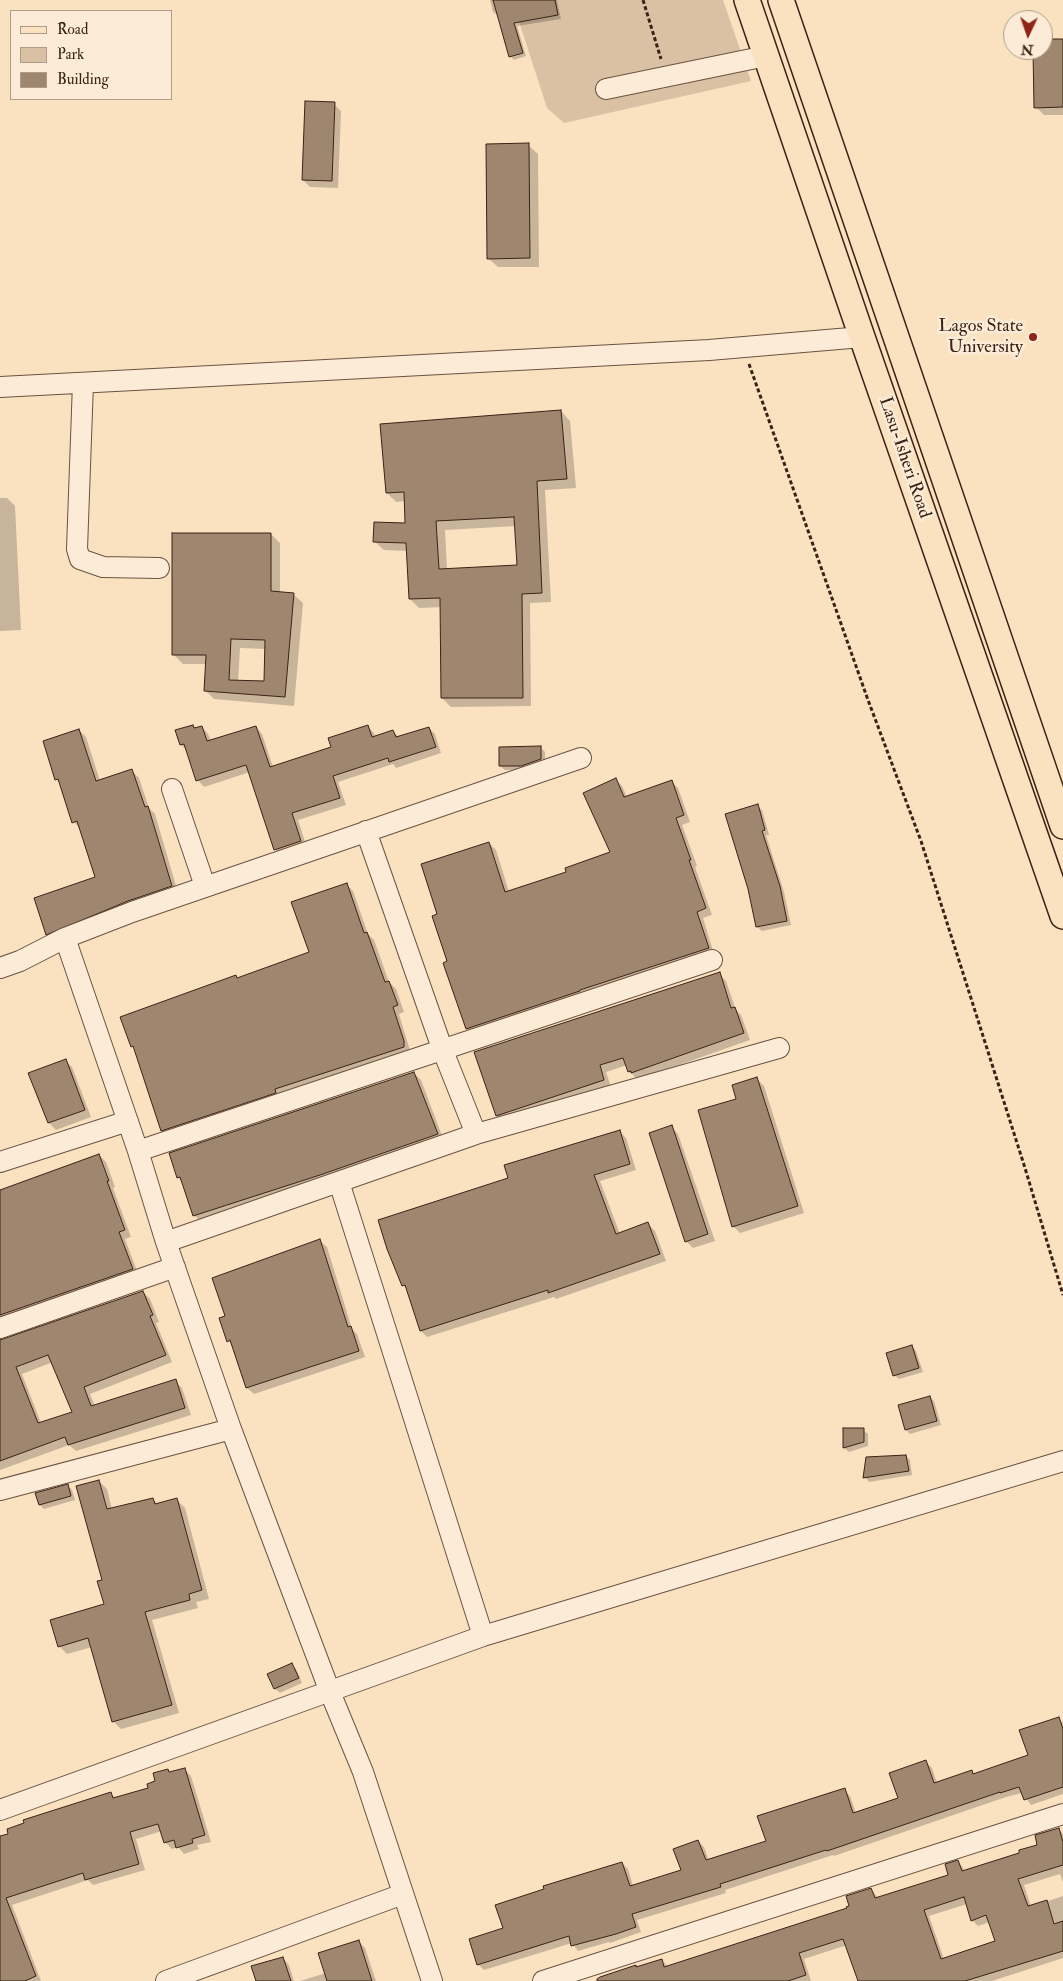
<!DOCTYPE html>
<style>
body{margin:0}
#map{position:relative;width:1063px;height:1981px;overflow:hidden;background:#fae2c1;font-family:"IM FELL Double Pica",serif}
canvas{display:block}
.legend{position:absolute;left:10px;top:10px;width:162px;height:90px;box-sizing:border-box;background:#fcecd7;border:1px solid #af9b8a;margin:0;padding:6px 9px;list-style:none;font-size:15px;color:#3b2216}
.legend li{display:flex;align-items:center;gap:10px;height:25px}
.legend b{width:25px;border:1px solid #af9b8a}
.north{position:absolute;left:1003px;top:10px;width:50px;height:50px;box-sizing:border-box;background:#fcecd7;border:1px solid #af9b8a;border-radius:50%;rotate:183deg;font-size:14px;font-weight:700;line-height:20px;text-align:center;color:#3b2216}
.north::after{content:'';display:block;margin:auto;width:18px;height:22px;background:#8f2418;clip-path:polygon(50% 0,100% 100%,50% 72%,0 100%)}
</style>
<div id="map">
<canvas width="1063" height="1981"></canvas>
<ul class="legend">
<li><b style="height:6px;background:#fae2c1"></b>Road</li>
<li><b style="height:14px;background:#dac1a4"></b>Park</li>
<li><b style="height:14px;background:#9e866f"></b>Building</li>
</ul>
<div class="north">N</div>
</div>
<script>
const c = document.querySelector('canvas').getContext('2d');
c.lineJoin = 'round';
function fill(path, color) { c.fillStyle = color; c.fill(path, 'evenodd'); }
const shape = rows => new Path2D(rows.map(r => 'M' + r).join(''));
function strokePath(path, color, width, dash) { c.strokeStyle = color; c.lineWidth = width; c.lineCap = dash ? 'butt' : 'round'; c.setLineDash(dash || []); c.stroke(path); }
function drawText(font, color, halo, rows, align = 'center') {
  c.font = font + ' "IM FELL Double Pica",serif'; c.lineWidth = 5; c.setLineDash([]); c.textBaseline = 'middle'; c.strokeStyle = halo; c.fillStyle = color; for (const [text, x, y, turn = 0] of rows) {
    c.save(); c.translate(x, y); c.rotate((+turn || 0) * Math.PI / 180); c.textAlign = isNaN(turn) ? turn : align; if (halo) c.strokeText(text, 0, 0); c.fillText(text, 0, 0); c.restore();
  }
}
const green = shape([
 [512,0,723,0,751,81,564,123,547,108]
]);
const shadow = shape([
 [490,0,557,0,561,19,517,26,526,56,514,60,510,56,499,16,493,12],
 [1063,40,1063,115,1044,115,1036,107,1035,50,1043,50,1043,41],
 [334,104,341,111,338,188,310,187,303,180],
 [528,145,538,154,539,267,498,267,488,258],
 [561,411,570,421,576,488,545,490,551,602,530,603,531,706,451,707,442,698,442,607,419,608,410,599,408,551,384,550,374,541,406,524,405,501,396,502,387,493],
 [516,526,518,566,447,570,445,530],
 [0,498,7,498,15,506,21,630,0,631],
 [271,534,280,543,280,593,293,594,303,603,294,706,214,699,205,690,207,664,183,664,173,654],
 [240,648,266,649,265,683,238,682],
 [192,726,195,729,202,727,208,734,211,741,256,727,262,734,273,767,332,748,368,727,374,733,375,737,393,732,399,737,429,728,435,734,441,753,396,768,393,764,338,782,346,805,298,820,307,848,281,856,275,849,250,772,204,787,198,780,188,751,181,745],
 [79,730,86,737,100,781,132,771,139,778,149,808,155,814,178,893,54,941,47,934,97,878,80,829,74,822,61,784,56,779],
 [541,748,545,752,545,763,526,770,505,770,500,766],
 [616,780,622,786,627,797,671,781,678,788,690,822,682,825,697,866,695,867,712,915,703,918,714,954,474,1035,467,1029,444,963,449,962,439,915,489,843,496,850,509,892,568,872,611,853],
 [757,806,762,810,769,835,766,835,784,892,791,925,762,931,757,927,750,889],
 [346,884,353,891,368,934,374,940,389,982,396,989,404,1012,399,1014,411,1054,169,1137,162,1130,136,1050,132,1046,237,979,311,953],
 [719,974,726,981,736,1010,741,1015,750,1040,639,1079,636,1078,629,1071,627,1065,606,1072,611,1087,504,1122,497,1115],
 [65,1061,72,1067,91,1117,56,1130,49,1123],
 [414,1073,421,1080,444,1141,201,1222,194,1215,183,1183,178,1177],
 [757,1079,764,1086,804,1213,740,1233,733,1226,738,1100],
 [671,1127,678,1134,715,1241,693,1248,686,1241],
 [619,1131,626,1138,636,1170,600,1181,620,1234,648,1224,655,1231,666,1261,556,1299,554,1297,427,1337,421,1331,407,1289,403,1285,510,1179],
 [99,1155,106,1162,115,1187,113,1188,131,1237,125,1239,139,1276,0,1326,0,1191],
 [320,1241,327,1247,352,1329,357,1334,365,1357,254,1394,247,1388,234,1346,228,1341,227,1317],
 [143,1292,150,1299,159,1322,156,1323,172,1362,90,1394,95,1406,175,1381,182,1388,191,1415,76,1451,69,1445,0,1470,0,1341],
 [53,1362,73,1413,41,1423,22,1374],
 [912,1346,916,1351,923,1372,899,1379,894,1375],
 [930,1397,934,1401,941,1425,910,1434,906,1430],
 [863,1430,868,1434,868,1446,849,1452,844,1448],
 [906,1456,910,1460,912,1475,869,1482,865,1477],
 [99,1481,107,1489,112,1509,153,1499,158,1505,177,1500,185,1508,209,1599,196,1602,198,1608,152,1620,179,1713,121,1729,113,1721,92,1647,67,1654,59,1646,105,1605],
 [68,1486,72,1490,75,1500,44,1509,40,1505,37,1494],
 [292,1665,296,1669,302,1683,280,1693,275,1689,269,1675],
 [1059,1719,1063,1723,1063,1794,1031,1805,1022,1793,1006,1797,834,1856,833,1855,725,1890,726,1893,637,1920,641,1932,610,1943,609,1942,578,1951,572,1943,484,1970,478,1964,504,1929,622,1863,628,1869,633,1886,683,1870,698,1841,704,1847,709,1861,767,1842,844,1790,850,1796,856,1813,900,1799,926,1762,932,1768,937,1783,972,1772,975,1774,1029,1756],
 [184,1769,191,1776,211,1842,197,1845,199,1849,184,1854,178,1847,172,1849,165,1842,162,1831,136,1839,145,1870,93,1885,88,1880,12,1905,41,1981,0,1981,0,1849,111,1794,116,1799,150,1789,168,1771,170,1773],
 [1059,1829,1063,1834,1063,1882,1060,1874,1024,1885,1031,1907,1063,1896,1063,1958,992,1981,859,1981,847,1945,804,1959,811,1981,612,1981,637,1968,662,1960,668,1967,848,1909,871,1889,878,1898,950,1876,958,1861,965,1871,1021,1854,1039,1845],
 [967,1904,972,1920,978,1926,990,1922,997,1942,944,1959,929,1916],
 [359,1942,365,1948,376,1981,300,1981,326,1973],
 [283,1958,289,1965,294,1981,265,1981]
]);
const building = shape([
 [493,0,555,0,558,15,514,23,523,53,509,57,493,0],
 [1043,39,1063,39,1063,107,1034,108,1033,50,1043,50,1043,39],
 [305,101,335,102,332,181,302,180,305,101],
 [529,143,530,258,487,259,486,144,529,143],
 [561,410,567,479,537,481,542,593,522,594,523,698,441,698,440,598,409,599,406,543,373,542,374,522,405,523,404,492,386,493,380,424,561,410],
 [514,517,517,565,439,569,436,521,514,517],
 [172,533,271,533,271,591,294,593,285,697,204,691,206,655,172,655,172,533],
 [231,639,265,640,264,681,229,680,231,639],
 [193,725,194,728,202,726,207,741,256,726,270,767,331,747,328,738,368,725,372,737,393,730,396,737,429,727,436,747,389,762,388,758,333,776,340,798,292,813,301,841,274,850,246,765,196,781,184,744,180,745,175,730,193,725],
 [79,729,96,781,132,769,145,807,148,806,172,886,128,901,46,935,34,898,95,877,77,821,72,823,58,779,55,780,43,741,79,729],
 [541,746,541,759,521,766,499,766,499,747,541,746],
 [616,778,624,797,672,780,684,815,676,818,691,860,689,860,706,908,697,912,709,948,580,990,580,991,466,1029,443,963,447,961,432,916,437,914,421,864,489,842,505,892,566,872,565,868,610,852,583,793,616,778],
 [758,804,765,830,762,831,780,886,787,921,756,927,748,889,725,814,758,804],
 [347,883,364,933,367,932,385,982,389,981,398,1005,393,1007,404,1041,404,1047,275,1089,276,1093,161,1131,133,1046,131,1047,120,1017,236,975,237,978,309,952,291,902,347,883],
 [720,972,731,1008,735,1007,744,1033,631,1073,631,1071,628,1072,623,1058,600,1065,604,1080,496,1116,474,1052,720,972],
 [66,1059,85,1110,48,1123,28,1073,66,1059],
 [414,1072,438,1134,320,1175,193,1216,180,1177,177,1178,169,1153,414,1072],
 [757,1077,798,1206,732,1227,698,1110,736,1099,732,1085,757,1077],
 [672,1125,708,1234,685,1242,649,1133,672,1125],
 [620,1130,630,1164,594,1175,616,1234,648,1222,660,1254,548,1293,548,1290,420,1331,405,1285,402,1286,387,1249,378,1220,508,1178,504,1165,620,1130],
 [99,1154,109,1181,107,1181,125,1230,119,1232,133,1269,0,1315,0,1190,99,1154],
 [320,1239,348,1327,351,1326,359,1351,246,1388,230,1340,227,1342,219,1318,225,1316,212,1278,320,1239],
 [143,1291,153,1315,150,1316,166,1355,84,1387,91,1406,176,1379,185,1408,68,1445,65,1437,0,1461,0,1340,143,1291],
 [48,1355,72,1412,38,1423,16,1367,48,1355],
 [912,1345,919,1368,893,1376,886,1353,912,1345],
 [930,1396,937,1421,905,1430,898,1405,930,1396],
 [843,1428,864,1428,864,1442,843,1448,843,1428],
 [906,1455,909,1471,863,1478,866,1457,906,1455],
 [99,1480,107,1509,153,1498,155,1504,177,1498,202,1590,189,1594,190,1600,145,1612,172,1705,112,1722,88,1638,58,1647,50,1620,104,1604,97,1581,102,1580,76,1486,99,1480],
 [68,1484,71,1496,39,1505,35,1493,68,1484],
 [292,1663,299,1678,274,1689,267,1674,292,1663],
 [1059,1717,1063,1729,1063,1787,1024,1800,1019,1787,1000,1793,1000,1792,827,1851,826,1850,720,1884,721,1887,632,1914,636,1927,616,1934,571,1946,569,1936,477,1965,469,1939,503,1928,495,1905,544,1889,543,1886,622,1862,630,1886,681,1870,673,1849,698,1840,706,1860,766,1841,757,1816,845,1788,853,1813,898,1798,889,1773,926,1760,934,1783,972,1770,973,1774,1028,1755,1019,1730,1059,1717],
 [185,1768,205,1835,192,1839,193,1843,176,1848,174,1840,164,1843,158,1824,130,1832,139,1864,85,1880,83,1873,6,1898,36,1976,25,1981,0,1981,0,1836,8,1834,7,1829,24,1823,23,1820,111,1792,113,1798,148,1788,147,1784,155,1781,153,1773,168,1769,169,1772,185,1768],
 [1059,1828,1063,1842,1063,1865,1018,1879,1028,1906,1047,1900,1054,1924,1063,1921,1063,1951,965,1981,858,1981,843,1939,799,1953,806,1975,788,1981,597,1981,597,1979,600,1977,636,1965,636,1967,662,1959,664,1967,847,1908,846,1907,849,1906,846,1896,871,1888,875,1898,948,1875,945,1864,958,1860,962,1871,1019,1853,1019,1850,1037,1845,1035,1835,1059,1828],
 [964,1897,971,1921,986,1915,995,1941,941,1959,924,1910,964,1897],
 [359,1940,372,1981,327,1981,318,1953,359,1940],
 [283,1957,291,1981,256,1981,251,1966,283,1957]
]);
const path = shape([
 [643,0,661,59],
 [749,364,868,700,921,841,1025,1168,1063,1295]
]);
const minor = shape([
 [606,89,766,56],
 [83,383,77,549,80,559,103,567,159,568],
 [0,387,709,350,862,337],
 [172,789,205,886],
 [366,831,443,1051,476,1134],
 [65,938,138,1151,166,1242,231,1429,330,1692,363,1772,432,1981],
 [0,968,20,961,65,938,132,912,581,758],
 [138,1151,712,960],
 [0,1162,128,1121],
 [339,1182,483,1636],
 [166,1242,476,1134,779,1048],
 [0,1328,175,1267],
 [0,1490,231,1429],
 [0,1810,483,1636,1063,1461],
 [166,1981,403,1894],
 [543,1981,1063,1814]
]);
const major = shape([
 [747,0,862,337,1063,916],
 [781,0,1063,826]
]);
const markers = [
 [1033,337,5,"#8f2418"]
];
const poiNames = [
 ["Lagos State",1023,327],
 ["University",1023,348]
];
const streetNames = [
 ["Lasu-Isheri Road",904,458,71]
];
fill(green, '#dac1a4');
fill(shadow, '#0003');
fill(building, '#9e866f');
strokePath(building, '#3b2216', 1);
strokePath(minor, '#6b5241', 22);
strokePath(major, '#3b2216', 28);
strokePath(path, '#3b2216', 3, [4, 2.5]);
strokePath(minor, '#fcecd7', 20);
strokePath(major, '#fae2c1', 25);
for (const [x, y, r, color] of markers) { const dot = new Path2D(); dot.arc(x, y, r, 0, 2 * Math.PI); c.fillStyle = color; c.fill(dot); strokePath(dot, '#fcecd7', 2); }
drawText('18px', '#3b2216', '#fcecd7', poiNames, 'right');
drawText('18px', '#3b2216', '#fcecd7', streetNames);
</script>
